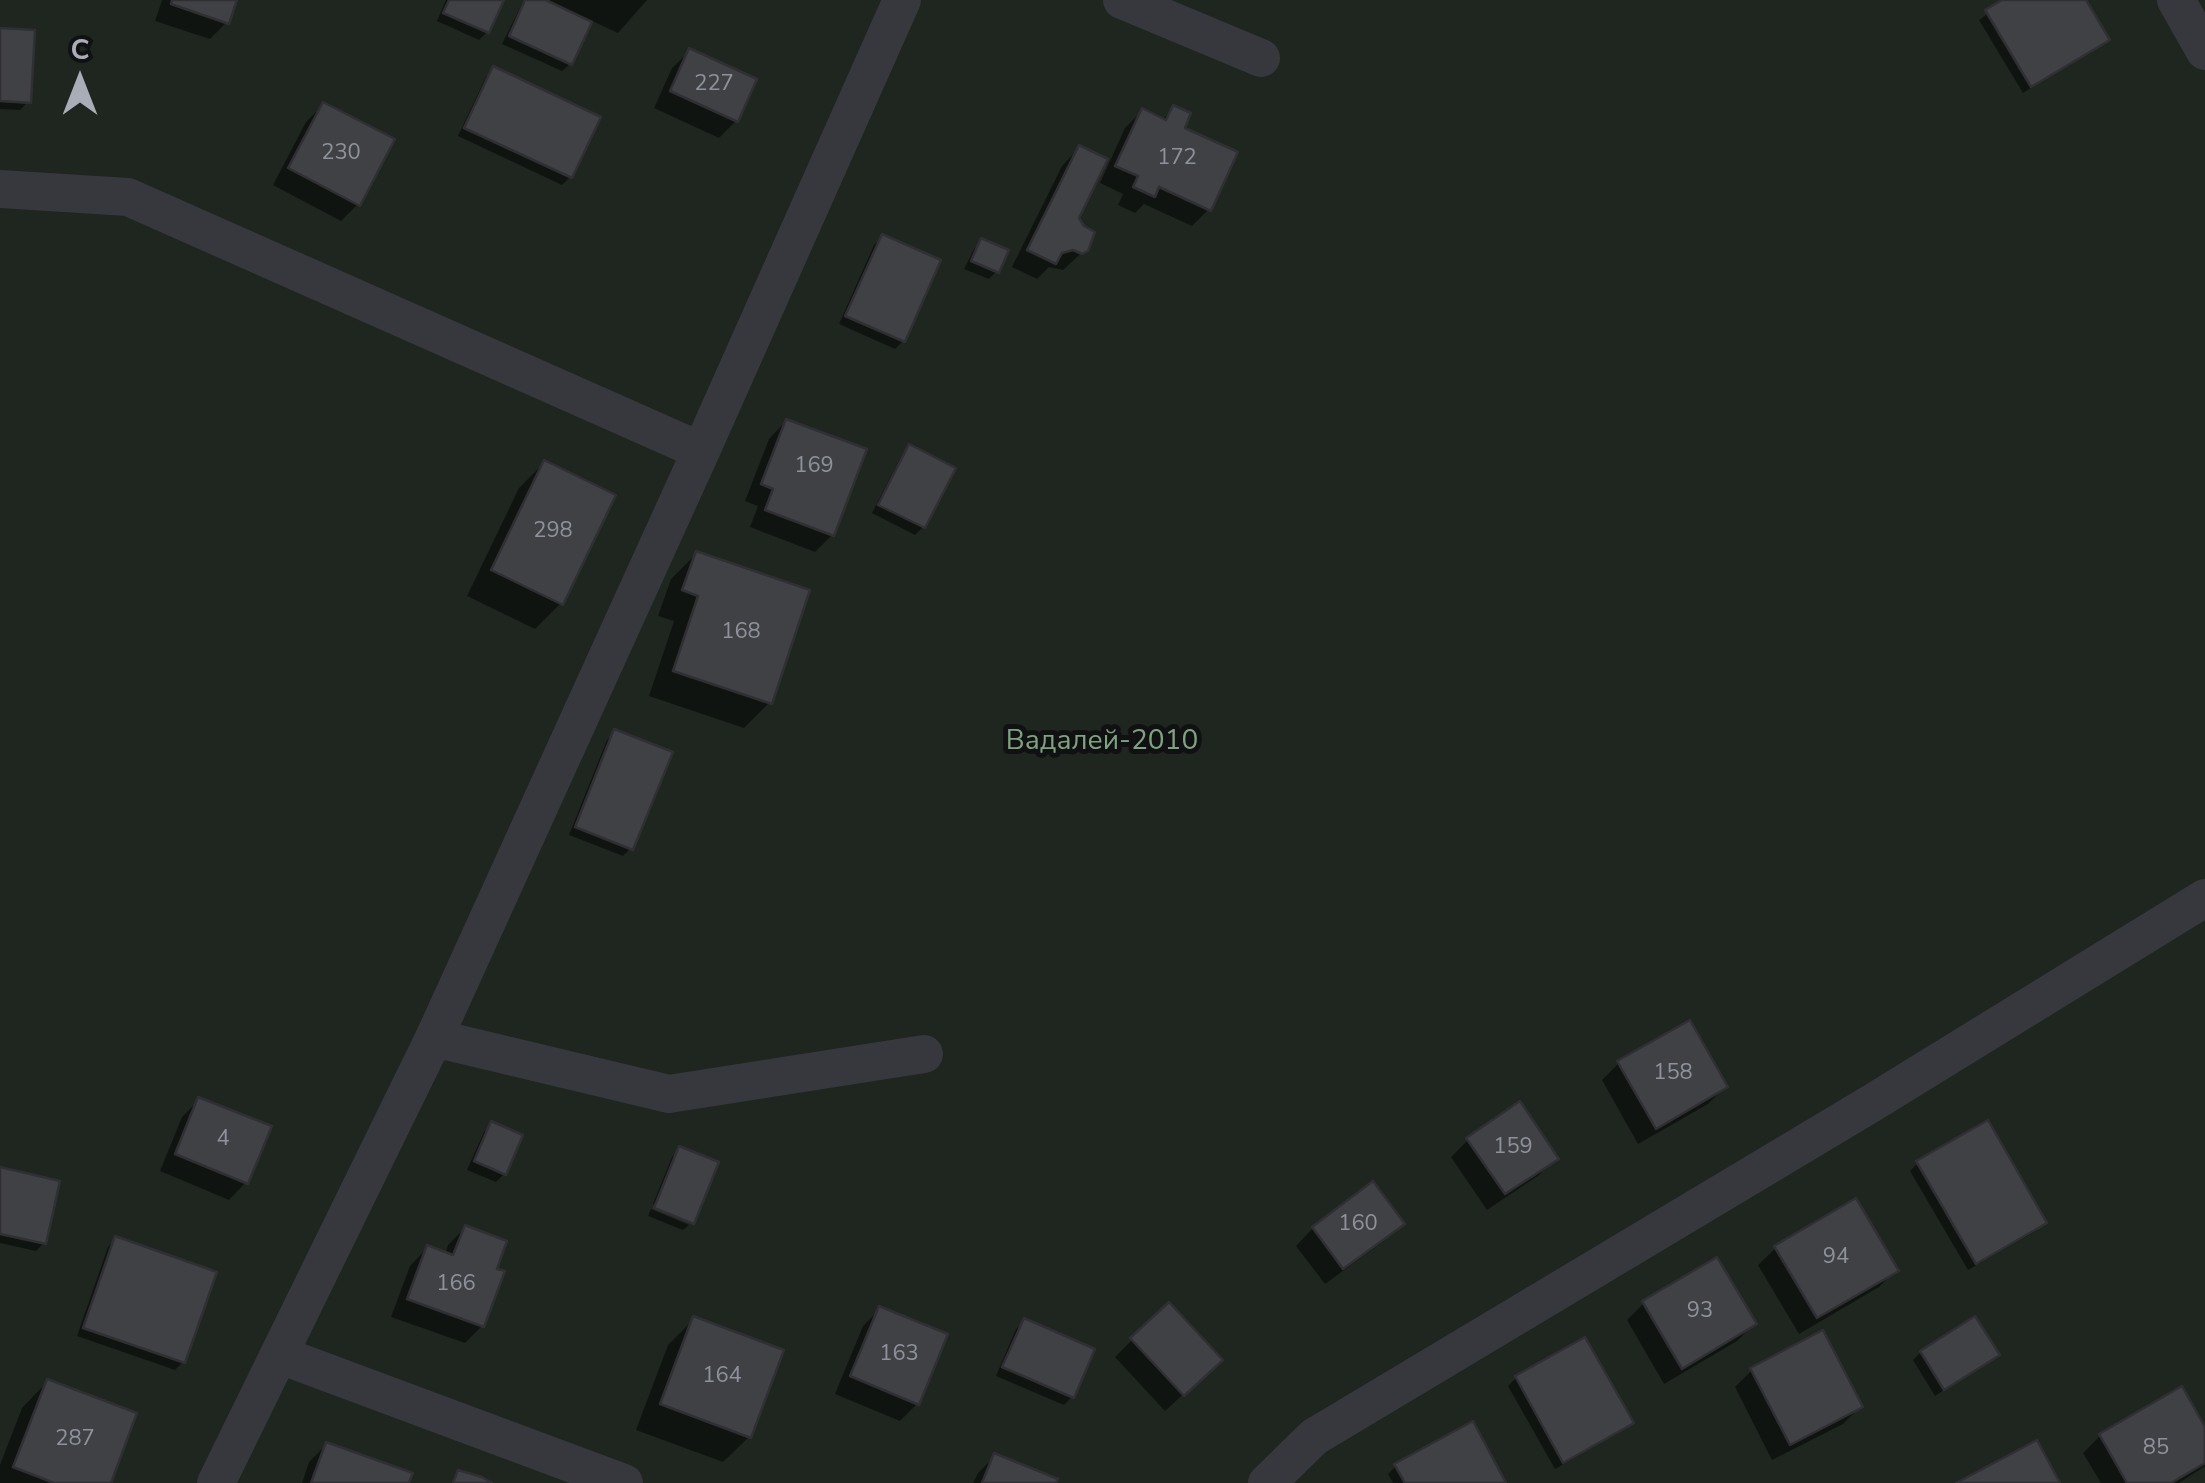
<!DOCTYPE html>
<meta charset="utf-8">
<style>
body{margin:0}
#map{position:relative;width:2205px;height:1483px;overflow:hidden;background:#161618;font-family:"Nunito Sans",sans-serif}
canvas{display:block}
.north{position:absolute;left:30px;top:30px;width:100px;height:100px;-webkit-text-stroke:8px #111113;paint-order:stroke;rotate:0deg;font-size:28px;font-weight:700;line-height:40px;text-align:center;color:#a8adb8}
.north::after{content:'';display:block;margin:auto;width:35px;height:45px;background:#a8adb8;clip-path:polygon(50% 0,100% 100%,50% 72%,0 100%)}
</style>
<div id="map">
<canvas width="2205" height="1483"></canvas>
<div class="north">С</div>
</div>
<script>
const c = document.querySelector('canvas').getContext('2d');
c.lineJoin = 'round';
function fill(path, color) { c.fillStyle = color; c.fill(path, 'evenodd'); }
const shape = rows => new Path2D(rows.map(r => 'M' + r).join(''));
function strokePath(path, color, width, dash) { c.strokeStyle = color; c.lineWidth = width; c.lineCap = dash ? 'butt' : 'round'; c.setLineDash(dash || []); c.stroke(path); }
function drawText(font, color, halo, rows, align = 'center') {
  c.font = font + ' "Nunito Sans",sans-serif'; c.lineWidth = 10; c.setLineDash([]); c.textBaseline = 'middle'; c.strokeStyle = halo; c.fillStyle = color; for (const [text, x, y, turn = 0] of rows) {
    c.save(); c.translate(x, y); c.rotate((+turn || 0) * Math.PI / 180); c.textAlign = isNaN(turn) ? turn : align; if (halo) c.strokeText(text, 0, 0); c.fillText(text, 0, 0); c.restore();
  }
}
const green = shape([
 [0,0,2205,0,2205,1483,0,1483]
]);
const shadow = shape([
 [162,0,235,0,227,22,210,39,155,21],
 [446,0,501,0,487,32,479,40,437,21],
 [524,0,647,0,618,33,590,20,570,64,562,71,502,44],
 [2007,0,2083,0,2107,39,2023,93,1979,20],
 [0,31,28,102,20,110,0,109],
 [690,51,736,121,719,138,654,108,672,68],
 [494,69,570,177,562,185,458,136,486,77],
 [323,105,358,204,341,221,273,185,306,122],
 [1174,108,1209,209,1192,226,1144,204,1135,213,1118,205,1123,194,1100,183,1125,128,1142,111,1162,120],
 [1079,148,1076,218,1093,233,1089,246,1063,270,1049,267,1037,279,1012,267,1062,166],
 [882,237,903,341,895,349,839,324,874,245],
 [982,241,997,271,989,279,964,269,974,249],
 [786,421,832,535,815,552,750,527,758,506,745,501,769,439],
 [910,448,952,469,923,527,915,535,872,513,902,455],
 [544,463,561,603,535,629,467,596,519,488],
 [696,554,770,702,744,728,649,696,674,621,658,616,671,579],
 [615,732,631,848,623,856,569,835,607,740],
 [1619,1063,1725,1087,1708,1104,1638,1144,1602,1080],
 [199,1100,246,1182,229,1200,160,1171,182,1117],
 [492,1124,520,1136,504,1174,496,1182,467,1170,484,1132],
 [1468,1140,1556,1158,1539,1175,1487,1210,1451,1157],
 [680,1149,691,1220,653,1204,672,1157],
 [1918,1163,2044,1223,2036,1231,1968,1270,1910,1171],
 [0,1170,44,1243,36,1251,0,1243],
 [651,1209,689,1225,683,1230,648,1216],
 [1401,1224,1384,1241,1325,1284,1296,1246,1313,1228],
 [465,1228,482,1326,465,1343,391,1317,410,1266,427,1248,445,1254,448,1245],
 [116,1239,183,1362,175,1370,77,1336,108,1247],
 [1776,1248,1896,1270,1879,1287,1799,1334,1758,1265],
 [1644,1303,1754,1324,1737,1341,1664,1384,1627,1320],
 [880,1309,917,1404,900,1421,835,1394,863,1326],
 [694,1319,749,1437,723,1462,636,1430,668,1345],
 [1024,1321,1072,1397,1064,1405,996,1376,1016,1329],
 [1132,1340,1202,1377,1165,1411,1115,1357],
 [1584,1340,1631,1422,1623,1430,1555,1469,1508,1386,1516,1378],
 [1921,1352,1996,1355,1935,1396,1913,1360],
 [1752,1370,1860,1407,1843,1424,1772,1460,1735,1387],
 [47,1382,109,1483,0,1483,0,1465,22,1408],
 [2205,1432,2205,1466,2179,1483,2101,1483,2083,1453,2100,1436],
 [326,1445,407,1483,302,1483,309,1462],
 [995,1456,1053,1483,973,1483,978,1473],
 [1396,1466,1504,1483,1393,1483,1388,1474]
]);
const building = shape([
 [172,0,237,0,229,24,171,4,172,0],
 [449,0,504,0,489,33,443,13,449,0],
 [525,0,546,0,592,22,572,65,509,36,525,0],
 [2002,0,2086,0,2110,40,2031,87,1985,10,2002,0],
 [0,28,35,30,31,103,0,101,0,28],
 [689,48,757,79,738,122,670,91,689,48],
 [493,66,601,117,572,178,464,128,493,66],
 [323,102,395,139,360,206,288,168,323,102],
 [1173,105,1191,113,1185,128,1238,152,1211,211,1159,187,1155,197,1133,187,1138,176,1115,166,1142,108,1166,120,1173,105],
 [1079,145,1108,159,1079,218,1084,226,1095,232,1088,251,1082,254,1073,250,1062,253,1056,264,1027,250,1079,145],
 [882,234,941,260,905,342,845,316,882,234],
 [981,238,1009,250,999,273,971,261,981,238],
 [786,419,867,449,834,536,765,510,773,489,761,484,786,419],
 [909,444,956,468,925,528,878,505,909,444],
 [544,460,616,495,563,605,491,570,544,460],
 [696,551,810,590,772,704,673,671,698,596,682,590,696,551],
 [614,729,673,752,633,850,575,827,614,729],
 [1690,1020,1728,1087,1656,1129,1617,1061,1690,1020],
 [198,1097,272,1126,248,1184,175,1154,198,1097],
 [1520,1101,1559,1159,1505,1194,1466,1138,1520,1101],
 [1988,1120,2047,1223,1976,1264,1916,1161,1988,1120],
 [491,1121,523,1135,506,1175,474,1161,491,1121],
 [679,1146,719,1162,694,1224,654,1208,679,1146],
 [0,1167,60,1181,46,1244,0,1234,0,1167],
 [1373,1181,1405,1224,1343,1269,1312,1227,1373,1181],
 [1856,1198,1899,1271,1817,1318,1774,1246,1856,1198],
 [465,1225,507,1241,497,1269,505,1271,484,1327,407,1299,427,1245,453,1255,465,1225],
 [115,1236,217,1272,185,1363,83,1328,115,1236],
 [1717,1257,1757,1324,1682,1369,1642,1301,1717,1257],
 [1169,1302,1223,1360,1184,1396,1130,1338,1169,1302],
 [879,1306,948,1334,919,1405,850,1376,879,1306],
 [693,1316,784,1350,751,1438,660,1404,693,1316],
 [1975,1316,2000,1355,1944,1390,1920,1351,1975,1316],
 [1024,1318,1095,1349,1074,1398,1002,1367,1024,1318],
 [1823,1330,1863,1407,1790,1445,1750,1368,1823,1330],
 [1585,1337,1634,1423,1563,1463,1515,1376,1585,1337],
 [47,1379,137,1413,111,1483,54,1483,13,1467,47,1379],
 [2182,1386,2205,1427,2205,1463,2171,1483,2127,1483,2099,1434,2182,1386],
 [1473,1421,1506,1483,1405,1483,1394,1464,1473,1421],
 [2037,1440,2060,1483,1956,1483,2037,1440],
 [326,1442,413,1473,409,1483,311,1483,326,1442],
 [994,1453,1058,1479,1056,1483,982,1483,994,1453],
 [458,1470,482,1477,492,1483,453,1483,458,1470]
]);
const street = shape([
 [1122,0,1261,58],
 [2176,0,2205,51],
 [0,189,128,197,701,451],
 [434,1038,669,1094,924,1054],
 [280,1355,624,1483],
 [216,1483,434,1038,701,451,902,0],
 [1267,1483,1314,1437,1872,1103,2205,898]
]);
const numberNames = [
 ["227",714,85],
 ["230",341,154],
 ["172",1177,159],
 ["169",814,467],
 ["298",553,532],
 ["168",741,633],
 ["158",1673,1074],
 ["4",223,1140],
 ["159",1513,1148],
 ["160",1358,1225],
 ["94",1836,1258],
 ["166",456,1285],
 ["93",1700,1312],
 ["163",899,1355],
 ["164",722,1377],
 ["287",75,1440],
 ["85",2156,1449]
];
const parkNames = [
 ["Вадалей-2010",1102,742]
];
fill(green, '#1e261f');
fill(shadow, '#0007');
fill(building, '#404145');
strokePath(building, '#303034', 2.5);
strokePath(street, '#37383d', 38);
drawText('22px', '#8e929b', null, numberNames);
drawText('28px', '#7fa381', '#111113', parkNames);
</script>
